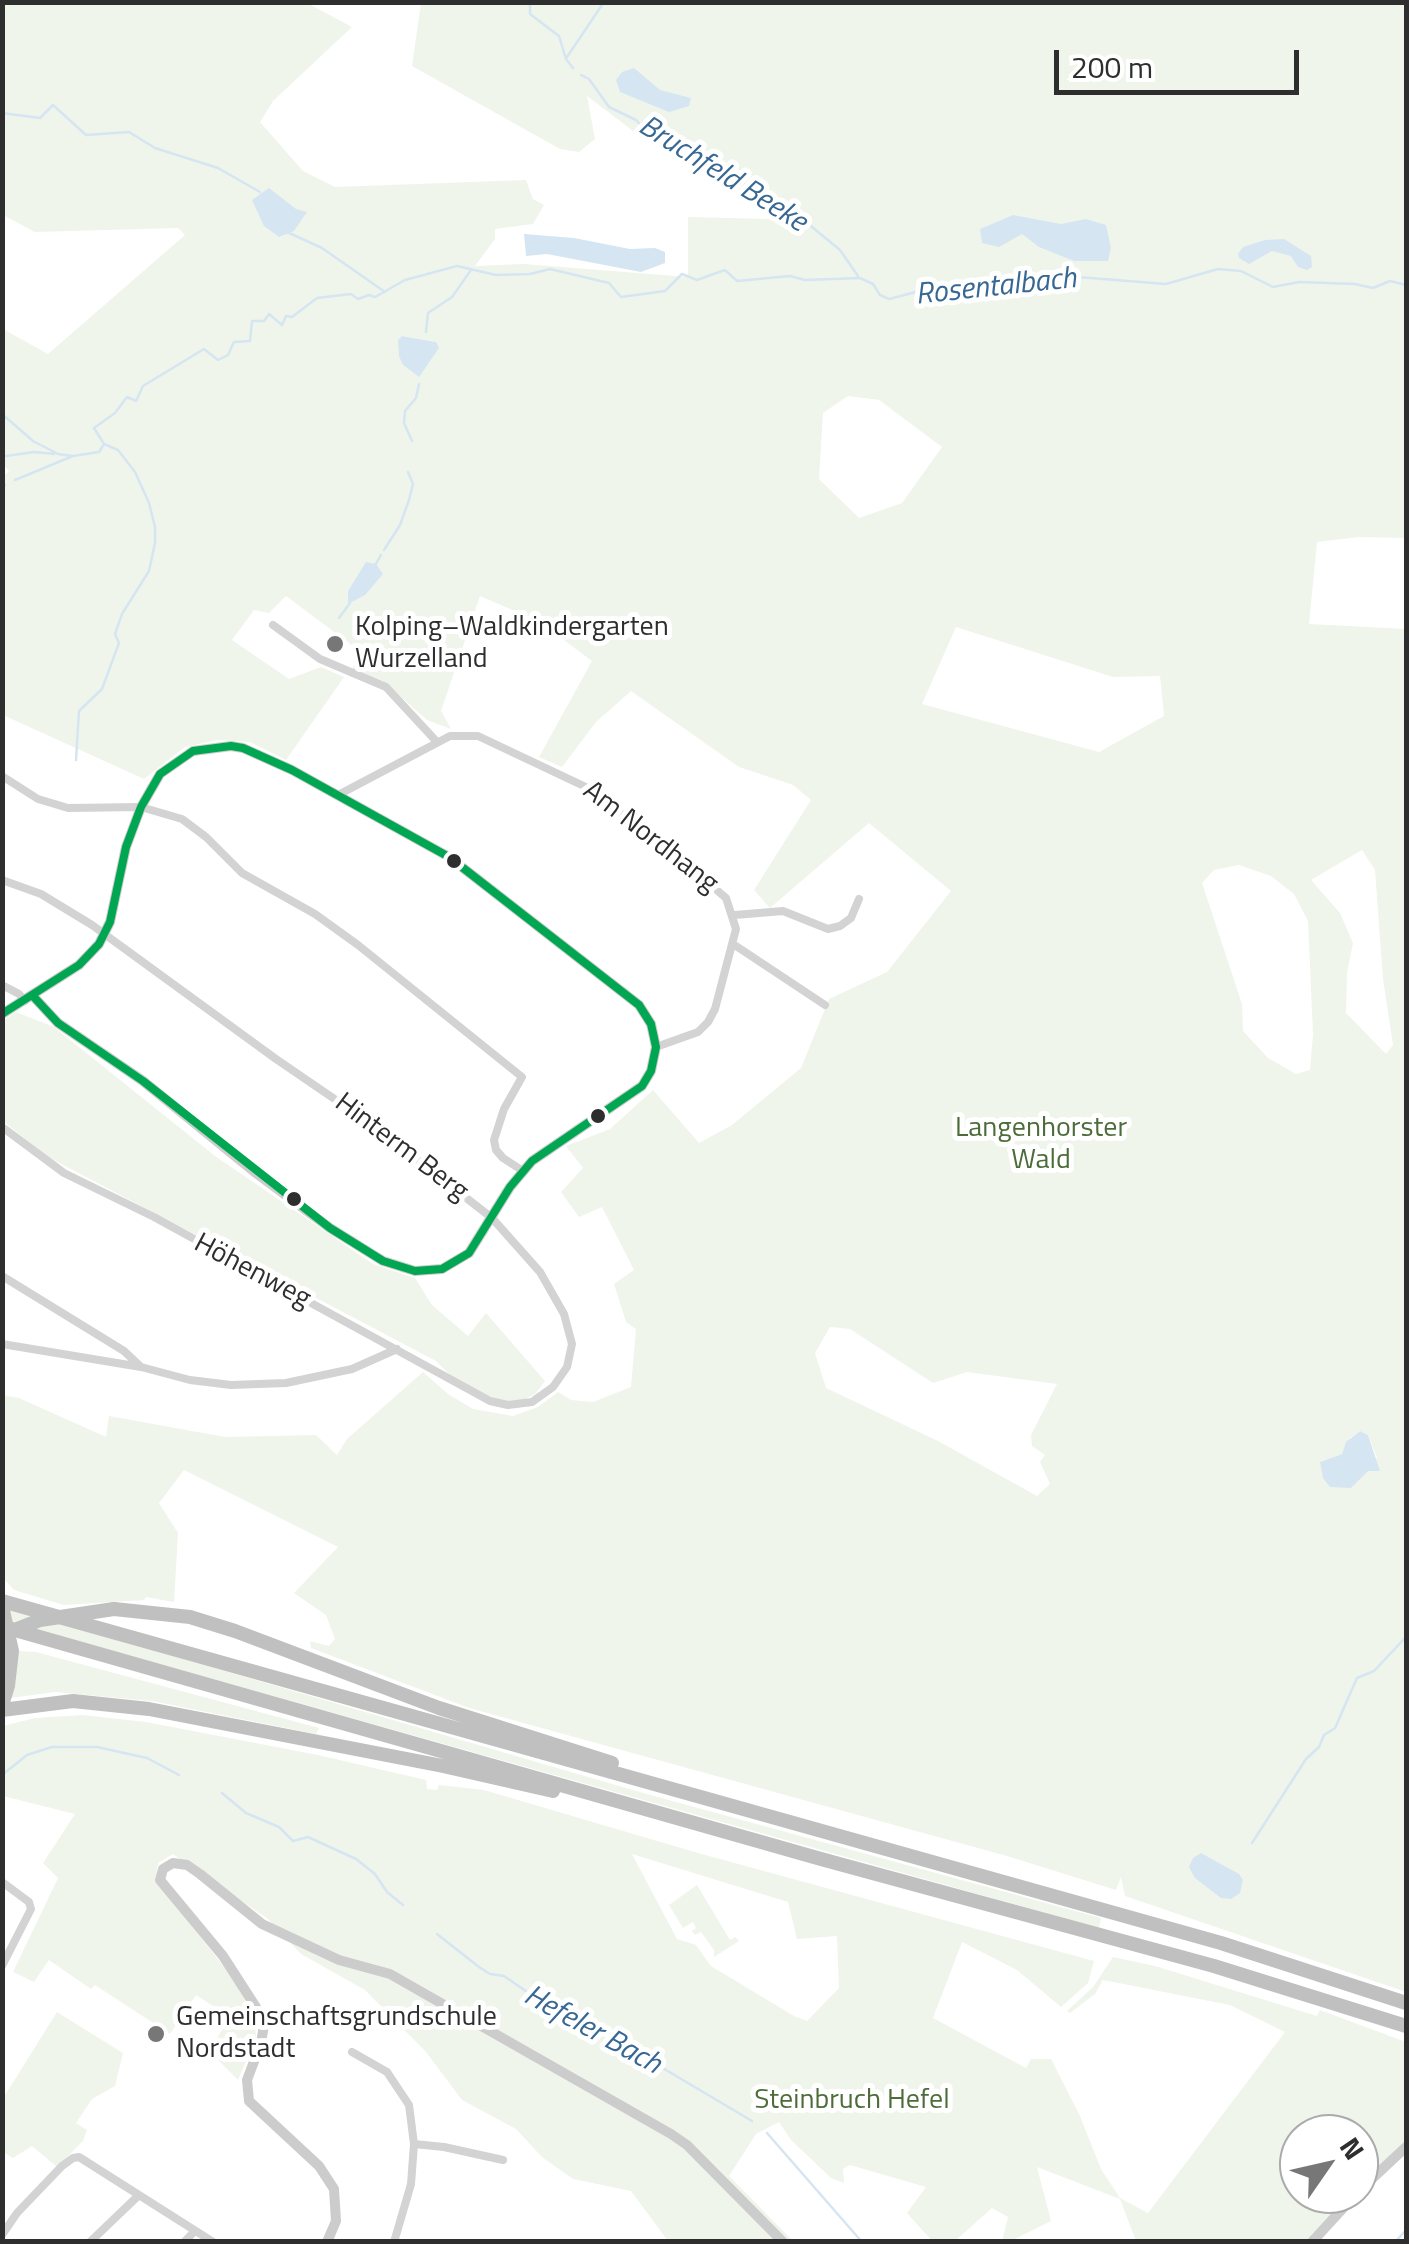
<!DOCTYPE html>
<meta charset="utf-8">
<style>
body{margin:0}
#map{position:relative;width:1409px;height:2244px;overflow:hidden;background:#fff;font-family:"Titillium Web",sans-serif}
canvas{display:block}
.frame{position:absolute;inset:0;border:5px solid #2e2e2e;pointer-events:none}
.north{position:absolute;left:1279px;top:2114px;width:100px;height:100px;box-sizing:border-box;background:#fff;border:2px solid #ababab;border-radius:50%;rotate:56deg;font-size:28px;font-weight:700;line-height:40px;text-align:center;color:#2e2e2e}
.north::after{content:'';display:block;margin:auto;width:35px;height:45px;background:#777;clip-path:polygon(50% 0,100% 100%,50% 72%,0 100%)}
.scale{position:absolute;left:1054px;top:50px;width:245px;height:45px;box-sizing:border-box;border:5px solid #2e2e2e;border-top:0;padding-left:12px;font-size:30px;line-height:35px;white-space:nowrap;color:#2e2e2e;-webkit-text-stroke:8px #fff;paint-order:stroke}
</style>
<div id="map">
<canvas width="1409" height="2244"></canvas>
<div class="frame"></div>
<div class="north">N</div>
<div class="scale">200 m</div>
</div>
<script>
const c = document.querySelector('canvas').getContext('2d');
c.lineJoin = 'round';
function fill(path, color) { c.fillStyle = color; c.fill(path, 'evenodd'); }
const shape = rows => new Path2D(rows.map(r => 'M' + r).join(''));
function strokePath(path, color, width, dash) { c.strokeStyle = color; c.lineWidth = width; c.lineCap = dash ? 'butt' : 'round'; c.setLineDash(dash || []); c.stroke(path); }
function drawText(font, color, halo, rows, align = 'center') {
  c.font = font + ' "Titillium Web",sans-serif'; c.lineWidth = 10; c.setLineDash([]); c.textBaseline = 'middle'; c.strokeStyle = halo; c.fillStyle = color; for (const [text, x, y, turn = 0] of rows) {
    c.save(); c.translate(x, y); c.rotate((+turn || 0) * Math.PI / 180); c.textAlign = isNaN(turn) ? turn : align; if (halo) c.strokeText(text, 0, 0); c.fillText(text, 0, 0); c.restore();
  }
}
const green = shape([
 [3,3,307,3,352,27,273,101,260,122,303,171,335,187,526,180,533,199,544,205,533,224,495,229,495,239,475,266,524,264,688,277,688,217,769,219,740,191,641,137,587,96,595,139,579,152,560,149,412,66,421,3,1406,3,1406,538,1359,537,1317,542,1309,624,1406,629,1406,1992,1125,1896,1121,1877,1116,1890,1007,1856,469,1708,311,1648,310,1641,329,1646,335,1639,326,1615,294,1593,338,1547,184,1470,159,1503,178,1533,174,1602,146,1597,144,1600,64,1605,14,1590,3,1578,2,1395,19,1398,106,1437,109,1416,225,1437,316,1435,337,1455,347,1439,423,1372,448,1394,473,1409,513,1416,538,1407,558,1392,571,1400,593,1402,631,1387,636,1329,626,1322,614,1284,634,1270,602,1207,579,1217,561,1192,583,1168,566,1146,610,1129,653,1090,699,1143,732,1125,801,1068,829,999,887,972,951,891,869,823,770,908,754,890,811,800,793,785,739,767,631,691,596,722,562,767,539,757,592,661,540,622,480,596,441,711,451,729,427,720,383,681,352,669,361,652,286,596,269,613,254,610,232,640,289,679,321,667,344,677,286,760,250,742,217,740,185,747,144,779,3,715,2,478,9,471,2,463,3,329,48,354,185,235,178,228,35,232,3,215],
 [402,336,436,342,418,376,403,365],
 [848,396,879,400,942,447,902,503,859,518,819,479,823,413],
 [956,627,1113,677,1160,676,1164,716,1099,752,922,704],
 [1362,850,1375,870,1383,979,1393,1045,1386,1054,1346,1013,1347,973,1353,943,1340,913,1311,880],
 [1239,865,1271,876,1294,894,1308,921,1313,1034,1310,1070,1296,1074,1268,1058,1243,1031,1242,1004,1202,883,1214,870],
 [830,1327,850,1329,933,1383,967,1372,1057,1384,1031,1435,1032,1446,1045,1455,1040,1462,1050,1484,1037,1496,938,1441,826,1388,815,1353],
 [1360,1431,1368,1435,1377,1458,1351,1488,1320,1462,1342,1454,1350,1438],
 [16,1012,54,1027,215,1156,373,1264,415,1278,432,1305,468,1336,486,1313,545,1381,535,1394,521,1401,508,1403,466,1391,436,1361,48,1157,3,1121,2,1021],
 [2,1606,643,1793,1101,1918,1099,1928,3,1620],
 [2,1650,36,1652,319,1728,316,1734,152,1701,55,1692,3,1699],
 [83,1715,146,1722,318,1755,426,1780,427,1789,437,1790,439,1785,484,1790,698,1853,1094,1961,1088,1983,1061,2007,1017,1970,962,1942,933,2018,1026,2068,1031,2059,1051,2059,1080,2116,1101,2169,1120,2198,1148,2213,1285,2032,1230,2005,1103,1980,1095,1994,1070,2013,1067,2011,1093,1987,1113,1957,1155,1966,1317,2016,1320,2010,1406,2042,1406,2147,1359,2191,1359,2134,1299,2134,1299,2194,1356,2194,1313,2241,1136,2241,1120,2199,1037,2167,1051,2221,1011,2241,1002,2241,1008,2217,992,2208,955,2241,933,2242,907,2213,926,2187,850,2165,843,2169,844,2183,831,2178,791,2140,779,2122,756,2134,729,2176,793,2241,668,2241,631,2191,573,2179,542,2157,516,2129,462,2100,426,2052,365,1990,301,1954,268,1919,173,1854,158,1863,155,1880,224,1967,255,2014,256,2038,238,2080,209,2051,230,2017,196,1995,170,2034,95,1985,91,1989,49,1960,34,1982,13,1972,58,1878,43,1863,75,1814,3,1796,3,1726,35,1718],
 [632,1854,788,1902,797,1939,837,1936,839,1988,807,2021,794,2016,711,1966,696,1945,677,1939],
 [697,1885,730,1940,735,1937,739,1941,714,1957,714,1950,701,1932,695,1935,692,1931,696,1928,693,1922,683,1928,669,1905],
 [57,2012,123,2053,115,2086,92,2099,76,2123,87,2130,83,2141,57,2167,32,2146,13,2158,3,2152,2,2100]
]);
const water = shape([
 [634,68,660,90,691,98,689,106,669,112,620,92,616,80,622,72],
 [269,188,296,209,307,212,294,231,279,237,264,226,252,200],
 [1013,215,1061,224,1086,219,1106,225,1111,248,1108,261,1074,261,1039,247,1022,234,999,247,982,243,980,229],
 [524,234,574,238,630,249,655,248,665,252,665,263,641,272,547,254,526,256],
 [1284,239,1311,256,1312,267,1307,270,1298,267,1291,256,1272,251,1249,264,1239,258,1238,254,1243,247,1265,240],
 [402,336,436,342,439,348,419,377,403,365,399,356,398,340],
 [366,562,376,564,383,574,365,595,348,604,348,591],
 [1360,1431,1368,1435,1380,1471,1368,1471,1351,1488,1330,1487,1323,1478,1320,1462,1342,1454,1346,1442],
 [1201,1853,1239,1874,1243,1880,1240,1893,1231,1899,1221,1898,1195,1878,1189,1867,1193,1858]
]);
const stream = shape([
 [530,2,530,14,559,36,566,59,573,68],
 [567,57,604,2],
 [581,75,589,79,609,107,636,120,654,139,731,175,801,218,840,250,858,276],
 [2,113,40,118,53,105,86,135,129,132,155,148,218,168,260,192],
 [287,232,322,248,385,292],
 [426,332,428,313,452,297,471,270],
 [2,414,33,441,58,454,72,456],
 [412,441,404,423,405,411,416,398,419,384],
 [6,456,34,452,54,454],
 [15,480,73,456,99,452,104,444,94,428,115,413,127,397,136,401,143,386,204,349,218,360,228,355,234,342,250,341,252,321,264,321,269,314,282,325,286,316,292,317,317,298,351,294,358,299,369,295,375,297,405,280,457,266,496,275,530,274,550,269,609,283,621,297,665,291,682,274,697,280,725,270,737,281,790,276,805,280,860,278,873,284,880,295,889,299,916,292,1065,276,1166,284,1218,269,1241,271,1273,287,1299,282,1355,284,1373,288,1390,281,1406,285],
 [2,486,5,485],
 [384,550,400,525,409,500,413,484,408,472],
 [374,567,381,555],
 [339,618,350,603],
 [76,760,79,711,102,689,119,643,115,634,122,614,149,571,155,543,155,527,149,503,135,472,118,450,104,444],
 [2,1775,27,1755,52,1747,97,1747,147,1758,179,1775],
 [222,1793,246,1813,279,1827,293,1841,308,1837,356,1859,375,1874,387,1892,403,1905],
 [1252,1843,1306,1759,1319,1747,1324,1735,1335,1728,1357,1678,1374,1671,1406,1637],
 [437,1934,479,1967,490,1974,504,1976,549,2007,575,2016,752,2121],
 [767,2133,862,2242],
 [1395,2242,1406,2230]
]);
const street = shape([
 [273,625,320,659,386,687,437,742],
 [2,776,38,799,68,808,141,807,182,819,206,837,242,873,315,914,358,945,522,1077,504,1109,494,1140,496,1150,503,1158,523,1171],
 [338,795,450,736,478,736,588,788,690,867,726,898,736,929,715,1009,708,1022,698,1032,656,1047],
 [2,880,41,894,92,925,276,1059,374,1126,492,1218,540,1272,564,1314,572,1344,567,1367,553,1387,532,1402,508,1405,490,1401,154,1217,64,1173,2,1127],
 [735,915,783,911,828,929,840,926,851,918,859,899],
 [733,944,825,1005],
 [2,985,19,994,25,1001],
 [2,1276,124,1351,141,1367,190,1380,231,1385,286,1383,352,1369,397,1349],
 [2,1344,141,1367],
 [2,1882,29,1902,31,1909,2,1966],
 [352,2052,387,2072,409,2105,414,2144,411,2184,394,2242],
 [414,2144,444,2147,503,2160],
 [2,2235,17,2213,62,2166,73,2158,79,2157,213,2242],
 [90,2242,139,2195],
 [184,2242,195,2231]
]);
const secondary = shape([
 [2,1014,79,965,99,944,110,922,126,847,141,807,160,774,193,751,231,746,243,748,292,770,449,857,639,1005,651,1024,656,1047,651,1071,642,1086,532,1161,510,1187,469,1253,442,1269,415,1271,383,1261,330,1228,256,1173,143,1081,58,1023,32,995],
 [1359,2191,1406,2147],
 [327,2242,336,2221,334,2189,319,2166,249,2101,247,2080,261,2043,264,2025,261,2015,223,1956,160,1880,163,1869,173,1863,187,1865,200,1874,262,1924,339,1960,390,1974,671,2134,687,2145,783,2242],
 [1312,2242,1356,2194]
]);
const highway = shape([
 [2,1601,1221,1943,1406,2003],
 [114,1609,190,1617,235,1631,439,1708,612,1763],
 [8,1628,821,1859,1214,1966,1406,2026],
 [2,1710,73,1701,149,1709,443,1766,553,1791]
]);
const highwayBridge = shape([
 [2,1606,12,1651,8,1686,2,1705],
 [2,1635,40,1620,114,1609]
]);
const bus1 = shape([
 [2,1014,79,965,99,944,110,922,126,847,141,807,160,774,193,751,231,746,243,748,292,770,449,857,639,1005,651,1024,656,1047,651,1071,642,1086,532,1161,510,1187,469,1253,442,1269,415,1271,383,1261,330,1228,143,1081,58,1023,32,995]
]);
const markers = [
 [335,644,10,"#777"],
 [454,861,9,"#2e2e2e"],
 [598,1116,9,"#2e2e2e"],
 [294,1199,9,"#2e2e2e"],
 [156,2034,10,"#777"]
];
const poiNames = [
 ["Kolping–Waldkindergarten",355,628],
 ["Wurzelland",355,660],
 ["Gemeinschaftsgrundschule",176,2018],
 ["Nordstadt",176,2050]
];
const streetNames = [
 ["Am Nordhang",650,838,38],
 ["Hinterm Berg",401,1148,37],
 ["Höhenweg",252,1272,28]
];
const parkNames = [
 ["Langenhorster",1041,1129],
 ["Wald",1041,1161],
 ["Steinbruch Hefel",852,2101]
];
const waterNames = [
 ["Bruchfeld Beeke",722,175,32],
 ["Rosentalbach",996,288,-6],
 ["Hefeler Bach",592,2031,29]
];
fill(green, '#eff5eb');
fill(water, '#d6e5f2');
strokePath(stream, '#d6e5f2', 2.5);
strokePath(street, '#d3d3d3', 8);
strokePath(secondary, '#ccc', 10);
strokePath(highway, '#c0c0c0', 14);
strokePath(highwayBridge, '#c0c0c0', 14);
strokePath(bus1, '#00a651', 8);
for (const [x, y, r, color] of markers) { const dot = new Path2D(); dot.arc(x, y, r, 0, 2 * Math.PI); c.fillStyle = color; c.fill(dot); strokePath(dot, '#fff', 4); }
drawText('28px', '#2e2e2e', '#fff', poiNames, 'left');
drawText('28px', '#2e2e2e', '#fff', streetNames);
drawText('28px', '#4c6c39', '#fff', parkNames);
drawText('italic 30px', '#376894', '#fff', waterNames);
</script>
